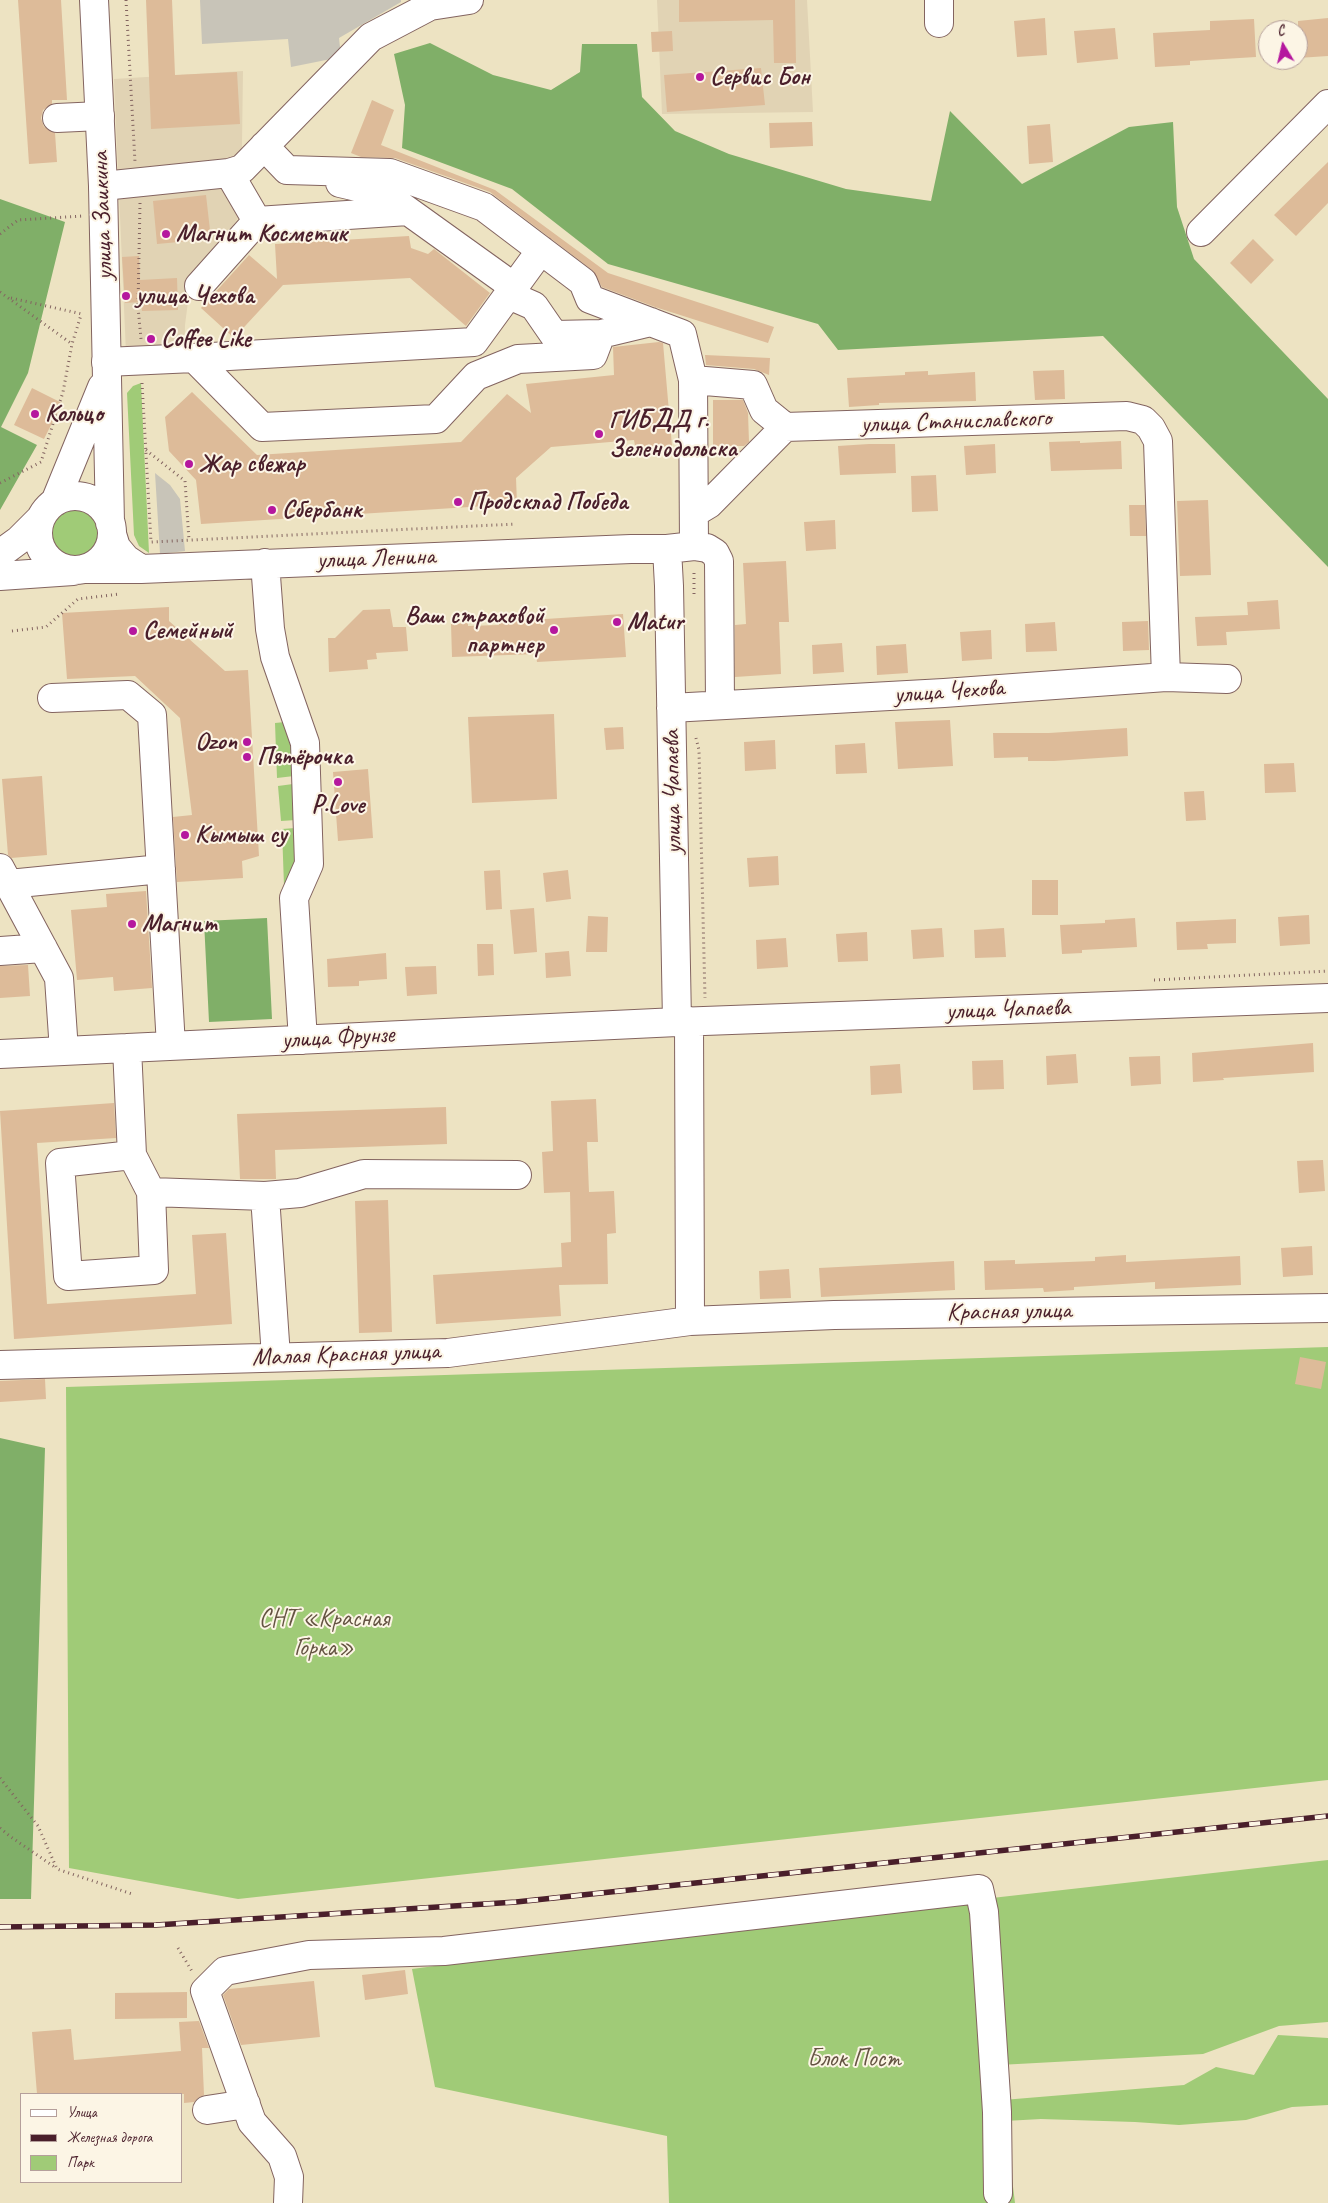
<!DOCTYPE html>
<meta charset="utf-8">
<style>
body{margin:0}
#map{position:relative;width:1328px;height:2203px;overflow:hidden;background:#ede3c2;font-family:Caveat,sans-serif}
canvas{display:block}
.legend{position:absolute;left:20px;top:2093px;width:162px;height:90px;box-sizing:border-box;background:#fcf5e5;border:1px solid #b59f9b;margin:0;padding:6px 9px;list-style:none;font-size:15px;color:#4a1f2b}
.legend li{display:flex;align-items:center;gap:10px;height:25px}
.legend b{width:25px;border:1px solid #b59f9b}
.north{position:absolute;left:1258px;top:20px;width:50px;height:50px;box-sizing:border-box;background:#fcf5e5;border:1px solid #b59f9b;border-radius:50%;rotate:351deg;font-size:14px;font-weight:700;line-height:20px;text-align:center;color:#4a1f2b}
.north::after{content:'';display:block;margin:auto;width:18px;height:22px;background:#b5179e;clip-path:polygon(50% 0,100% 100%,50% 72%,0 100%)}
</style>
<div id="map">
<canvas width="1328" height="2203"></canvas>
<ul class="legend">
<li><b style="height:6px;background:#fff"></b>Улица</li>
<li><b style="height:6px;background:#4a1f2b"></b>Железная дорога</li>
<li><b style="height:14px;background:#a0cb77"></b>Парк</li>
</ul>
<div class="north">С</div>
</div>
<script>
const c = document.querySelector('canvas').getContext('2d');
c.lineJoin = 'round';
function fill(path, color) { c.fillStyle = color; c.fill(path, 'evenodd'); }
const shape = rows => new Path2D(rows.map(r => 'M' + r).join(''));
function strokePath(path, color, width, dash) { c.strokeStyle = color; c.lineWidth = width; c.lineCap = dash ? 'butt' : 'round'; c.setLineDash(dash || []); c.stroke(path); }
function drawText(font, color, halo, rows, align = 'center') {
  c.font = font + ' Caveat,sans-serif'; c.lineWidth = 4; c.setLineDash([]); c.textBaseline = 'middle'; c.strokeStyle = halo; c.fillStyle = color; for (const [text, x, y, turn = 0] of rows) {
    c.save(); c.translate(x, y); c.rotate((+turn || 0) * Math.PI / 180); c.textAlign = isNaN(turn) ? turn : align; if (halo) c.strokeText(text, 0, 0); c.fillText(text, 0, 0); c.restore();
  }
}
const built = shape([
 [657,0,807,0,813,112,662,114],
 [243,71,241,214,190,286,185,325,184,372,127,376,114,79]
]);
const industrial = shape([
 [200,0,401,0,401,2,339,38,341,57,291,67,288,39,202,44],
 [155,473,170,485,180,499,185,551,160,554]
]);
const green = shape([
 [141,383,149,553,139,546,134,535,127,393,133,386],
 '49 533a25 25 0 1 1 50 0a25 25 0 1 1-50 0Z',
 [285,722,290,728,294,776,277,778,275,723],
 [293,784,296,820,281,821,278,786],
 [295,828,299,867,284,886,282,829],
 [1328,1347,1328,1780,238,1899,69,1868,66,1387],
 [1328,1860,1328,2022,1279,2026,1203,2054,999,2065,1003,2100,1184,2085,1216,2067,1254,2075,1278,2035,1328,2038,1328,2105,1292,2107,1246,2120,1179,2125,1135,2122,1041,2119,1005,2121,1015,2203,669,2203,667,2136,435,2087,412,1969,700,1931]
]);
const forest = shape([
 [430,43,493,75,551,90,580,72,582,44,637,44,642,97,675,131,729,154,846,189,931,201,950,111,1022,184,1129,127,1173,122,1177,207,1194,259,1328,399,1328,567,1103,336,838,350,818,324,608,264,512,189,402,148,405,105,394,54],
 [0,199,65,222,28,373,1,427,37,445,0,510],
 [267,918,272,1019,209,1022,204,921],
 [0,1438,45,1448,31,1899,0,1899]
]);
const building = shape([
 [18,0,61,0,67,100,52,100,52,104,43,110,41,118,44,127,55,133,57,162,29,164],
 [146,0,172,0,175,75,237,72,240,124,151,129],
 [679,0,795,0,796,63,774,63,773,20,679,22],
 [1045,18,1047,55,1017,57,1014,21],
 [1328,18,1328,56,1298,58,1298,21],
 [1254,19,1256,57,1190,61,1190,65,1155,67,1153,33,1210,30,1210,21],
 [1115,28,1118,59,1077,63,1074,31],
 [672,31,673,51,652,52,651,32],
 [761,68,765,105,667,112,664,75],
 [372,100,394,110,381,145,495,190,608,273,774,327,768,343,655,307,602,287,592,270,490,192,395,158,361,157,351,153],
 [812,122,813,146,770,148,769,123],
 [1050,124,1053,162,1029,164,1027,126],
 [1328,162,1328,203,1296,236,1274,215],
 [206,195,211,239,157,244,153,201],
 [409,236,411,248,428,254,434,249,490,293,466,326,410,278,283,285,234,338,201,308,249,255,277,279,275,244],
 [1253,239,1274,260,1251,284,1230,263],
 [139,256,140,280,177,278,178,310,142,311,141,302,125,303,122,257],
 [659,342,663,343,672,446,636,451,634,440,551,447,516,478,517,504,201,524,196,480,169,451,165,417,192,392,257,455,461,442,507,394,531,413,526,384,614,375,613,347],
 [705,355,770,358,769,375,754,369,706,365],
 [1064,370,1065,399,1035,400,1033,371],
 [928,371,928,375,975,372,976,401,879,403,879,405,849,407,847,378,905,375,905,372],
 [32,388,62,403,44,439,14,425],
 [713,400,743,400,748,413,749,442,744,446,713,446],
 [1080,441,1080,443,1121,441,1122,469,1051,471,1049,442],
 [869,444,895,444,896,473,840,475,838,446],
 [995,444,996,473,966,475,964,446],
 [936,475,938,511,912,512,911,476],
 [1208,500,1211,575,1180,576,1177,501],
 [1129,505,1145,505,1146,536,1130,536],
 [835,520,836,549,806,551,804,522],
 [786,561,789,622,779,622,781,674,735,677,735,625,746,624,743,563],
 [1278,600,1280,629,1226,632,1227,645,1197,646,1195,617,1248,615,1247,602],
 [169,607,169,621,225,671,248,670,259,856,242,861,243,878,177,882,173,817,192,815,180,718,135,676,67,679,62,613],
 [390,609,393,627,406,627,408,651,376,653,377,659,367,660,368,669,329,672,328,638,335,638,363,610],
 [623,614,626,657,537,662,536,654,452,657,451,624,468,623,468,626,499,625,499,622],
 [1148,621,1149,650,1123,651,1122,622],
 [1055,622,1057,651,1026,652,1025,624],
 [991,630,992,659,962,661,960,632],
 [842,643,844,672,813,674,812,645],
 [906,644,908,673,877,675,876,646],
 [554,714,557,799,472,803,468,717],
 [950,720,953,766,898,769,895,722],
 [623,727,624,749,606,750,604,728],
 [1127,728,1128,756,1054,761,1028,761,1028,757,994,758,993,733,1049,733],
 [775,740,776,769,745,771,744,742],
 [865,743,867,773,836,774,835,745],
 [1294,763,1296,792,1265,793,1264,764],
 [368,769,373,838,338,841,333,772],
 [42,776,47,855,11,858,8,855,2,779],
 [1204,791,1206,820,1186,821,1184,792],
 [778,856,779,885,749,887,747,858],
 [500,870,502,909,486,910,484,871],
 [568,870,571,899,546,902,543,873],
 [1032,880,1058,880,1058,915,1032,915],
 [146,891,152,988,114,991,113,977,77,980,71,910,107,907,106,894],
 [534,908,537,952,514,954,510,910],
 [1309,915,1310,944,1280,946,1278,917],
 [588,916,608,917,607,952,586,952],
 [1135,918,1137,947,1082,950,1082,953,1062,954,1060,925,1105,923,1105,920],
 [1236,919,1236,943,1207,944,1208,949,1177,950,1176,922],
 [942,928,944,957,913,959,911,930],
 [1004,928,1006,957,975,958,974,930],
 [867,932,868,961,838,962,836,934],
 [786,938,788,967,757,969,756,940],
 [477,944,493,944,494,975,478,976],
 [569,951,571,976,546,978,545,953],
 [386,953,387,979,359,981,359,986,328,987,327,959],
 [28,965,30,996,0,998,0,966],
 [436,966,437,994,407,996,405,967],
 [1313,1043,1314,1072,1223,1078,1224,1080,1193,1082,1192,1053],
 [1076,1054,1078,1083,1047,1085,1046,1056],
 [1160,1056,1161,1084,1131,1086,1129,1057],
 [1003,1060,1004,1089,973,1090,972,1061],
 [900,1064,902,1093,871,1095,870,1066],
 [596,1099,598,1142,587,1142,589,1192,614,1191,616,1233,607,1234,608,1284,559,1285,561,1316,436,1324,433,1275,562,1267,561,1243,571,1242,570,1192,544,1193,542,1152,553,1151,551,1101],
 [114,1103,116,1138,37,1143,47,1304,196,1294,192,1235,226,1233,232,1324,14,1339,0,1111],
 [446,1107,447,1144,275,1150,276,1179,240,1179,237,1114],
 [1323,1160,1325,1191,1299,1193,1297,1161],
 [388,1200,392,1332,359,1333,355,1201],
 [1312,1246,1313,1275,1283,1277,1281,1248],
 [1126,1255,1126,1262,1240,1256,1241,1285,1155,1289,1155,1282,1074,1287,1074,1290,1044,1292,1043,1288,985,1290,984,1261,1015,1260,1015,1264,1095,1261,1095,1257],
 [954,1261,955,1290,821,1297,819,1268],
 [789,1269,791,1298,760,1299,759,1271],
 [1300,1357,1326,1362,1321,1389,1295,1384],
 [45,1379,46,1399,0,1402,0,1381],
 [405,1970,408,1994,365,2000,362,1975],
 [314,1981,320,2037,241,2045,223,1995,229,1989],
 [187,1992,187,2018,115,2019,115,1993],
 [199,2021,209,2048,202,2048,204,2095,198,2098,194,2102,184,2103,184,2094,37,2094,32,2032,71,2029,74,2060,181,2051,179,2022]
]);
const path = shape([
 [126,0,135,162],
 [140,203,138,307,141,339],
 [0,234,18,220,83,216],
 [0,292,72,344],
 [11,298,82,314],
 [142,383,151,542,515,524],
 [146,450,185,481,189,540],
 [0,483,41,462,63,392,72,344,81,315],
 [694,594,694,573],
 [12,631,46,627,78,599,120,594],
 [696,738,699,750,705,998],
 [1154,980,1328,971],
 [0,1778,38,1826,57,1869,132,1894],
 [0,1828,11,1837,56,1868],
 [178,1948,193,1973]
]);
const minor = shape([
 [939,0,939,23],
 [57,118,100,116],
 [264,146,287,170,390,173,484,207,583,282,590,299,682,334,693,380,753,385,764,410,785,427],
 [229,173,257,221],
 [340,183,383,193,514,287],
 [103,186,229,173,242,169,371,37,430,6,469,0],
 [1201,232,1328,104],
 [199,286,257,221,408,211],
 [509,295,534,306,554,335,601,334],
 [194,358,474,342,541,250],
 [106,362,194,358,262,427,436,419,476,376,518,359,593,355,601,334,651,322],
 [693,380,694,546],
 [785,427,1127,416,1143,420,1151,428,1158,441,1166,677],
 [694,513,709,504,785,427],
 [112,534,116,547,126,559,141,569],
 [667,549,669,586,677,1022],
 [265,563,270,629,275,657,305,743,309,864,294,898,303,1040],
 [85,569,141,569,631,549,667,549,694,546,707,548,715,553,719,561,720,705],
 [52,698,128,695,152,715,171,1046],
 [671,708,944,693,1166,677,1227,679],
 [0,868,59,978,64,1051],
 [9,884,161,869],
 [0,951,43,948],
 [689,1021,690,1321],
 [127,1048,132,1155],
 [0,1054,677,1022,1328,998],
 [151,1192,132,1155,60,1163,68,1276,154,1270,151,1192,265,1196,276,1357],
 [265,1196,300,1193,364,1174,517,1175],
 [0,1365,448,1353,690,1321,834,1315,1328,1308],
 [207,2110,246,2104],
 [288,2203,289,2177,282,2156,252,2122,205,1991,225,1971,309,1955,444,1951,979,1889,984,1912,997,2112,998,2193]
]);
const major = shape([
 [94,0,103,186,110,523],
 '38 533a37 37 0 1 1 74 0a37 37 0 1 1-74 0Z',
 [55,502,102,387],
 [0,554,19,540,41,518],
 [0,576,73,571]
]);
const rail = shape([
 [0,1927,156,1925,516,1902,1328,1816]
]);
const markers = [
 [700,77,5,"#b5179e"],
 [166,234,5,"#b5179e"],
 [126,296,5,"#b5179e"],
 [151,339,5,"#b5179e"],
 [35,414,5,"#b5179e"],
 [599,434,5,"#b5179e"],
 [189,464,5,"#b5179e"],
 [458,502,5,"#b5179e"],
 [272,510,5,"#b5179e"],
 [617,622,5,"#b5179e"],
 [554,630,5,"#b5179e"],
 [133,631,5,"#b5179e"],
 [247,742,5,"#b5179e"],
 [247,757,5,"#b5179e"],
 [338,782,5,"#b5179e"],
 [185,835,5,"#b5179e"],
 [132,924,5,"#b5179e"]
];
const poiNames = [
 ["Сервис Бон",710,77],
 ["Магнит Косметик",176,234],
 ["улица Чехова",136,296],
 ["Coffee Like",161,339],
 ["Кольцо",45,414],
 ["ГИБДД г.",609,420],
 ["Зеленодольска",609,449],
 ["Жар свежар",199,464],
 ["Продсклад Победа",468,502],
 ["Сбербанк",282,510],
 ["Ваш страховой",544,616,"right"],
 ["партнер",544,645,"right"],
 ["Matur",627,622],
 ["Семейный",143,631],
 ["Ozon",237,742,"right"],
 ["Пятёрочка",257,757],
 ["P.Love",338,805,"center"],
 ["Кымыш су",195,835],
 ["Магнит",142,924]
];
const streetNames = [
 ["улица Заикина",103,216,-92],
 ["улица Станиславского",956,422,-2],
 ["улица Ленина",376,559,-2],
 ["улица Чехова",949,692,-4],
 ["улица Чапаева",673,792,-91],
 ["улица Чапаева",1008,1010,-2],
 ["улица Фрунзе",338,1038,-3],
 ["Красная улица",1009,1312,-1],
 ["Малая Красная улица",346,1355,-2]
];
const parkNames = [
 ["СНТ «Красная",324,1619],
 ["Горка»",324,1648],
 ["Блок Пост",854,2059]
];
fill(built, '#e1d3b4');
fill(industrial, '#c8c4b8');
fill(green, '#a0cb77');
fill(forest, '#80af68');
fill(building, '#db9');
strokePath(minor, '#836460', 30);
strokePath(major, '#836460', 30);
strokePath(path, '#836460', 3, [1, 4]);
strokePath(minor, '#fff', 28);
strokePath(major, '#fff', 28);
strokePath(rail, '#4a1f2b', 5.5);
strokePath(rail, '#fcf5e5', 4, [11]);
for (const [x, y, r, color] of markers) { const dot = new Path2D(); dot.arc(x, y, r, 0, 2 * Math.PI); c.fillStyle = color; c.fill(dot); strokePath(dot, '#fcf5e5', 2); }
drawText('bold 25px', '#4a1f2b', '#fcf5e5', poiNames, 'left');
drawText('25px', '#4a1f2b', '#fcf5e5', streetNames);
drawText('25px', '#645342', '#fcf5e5', parkNames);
</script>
